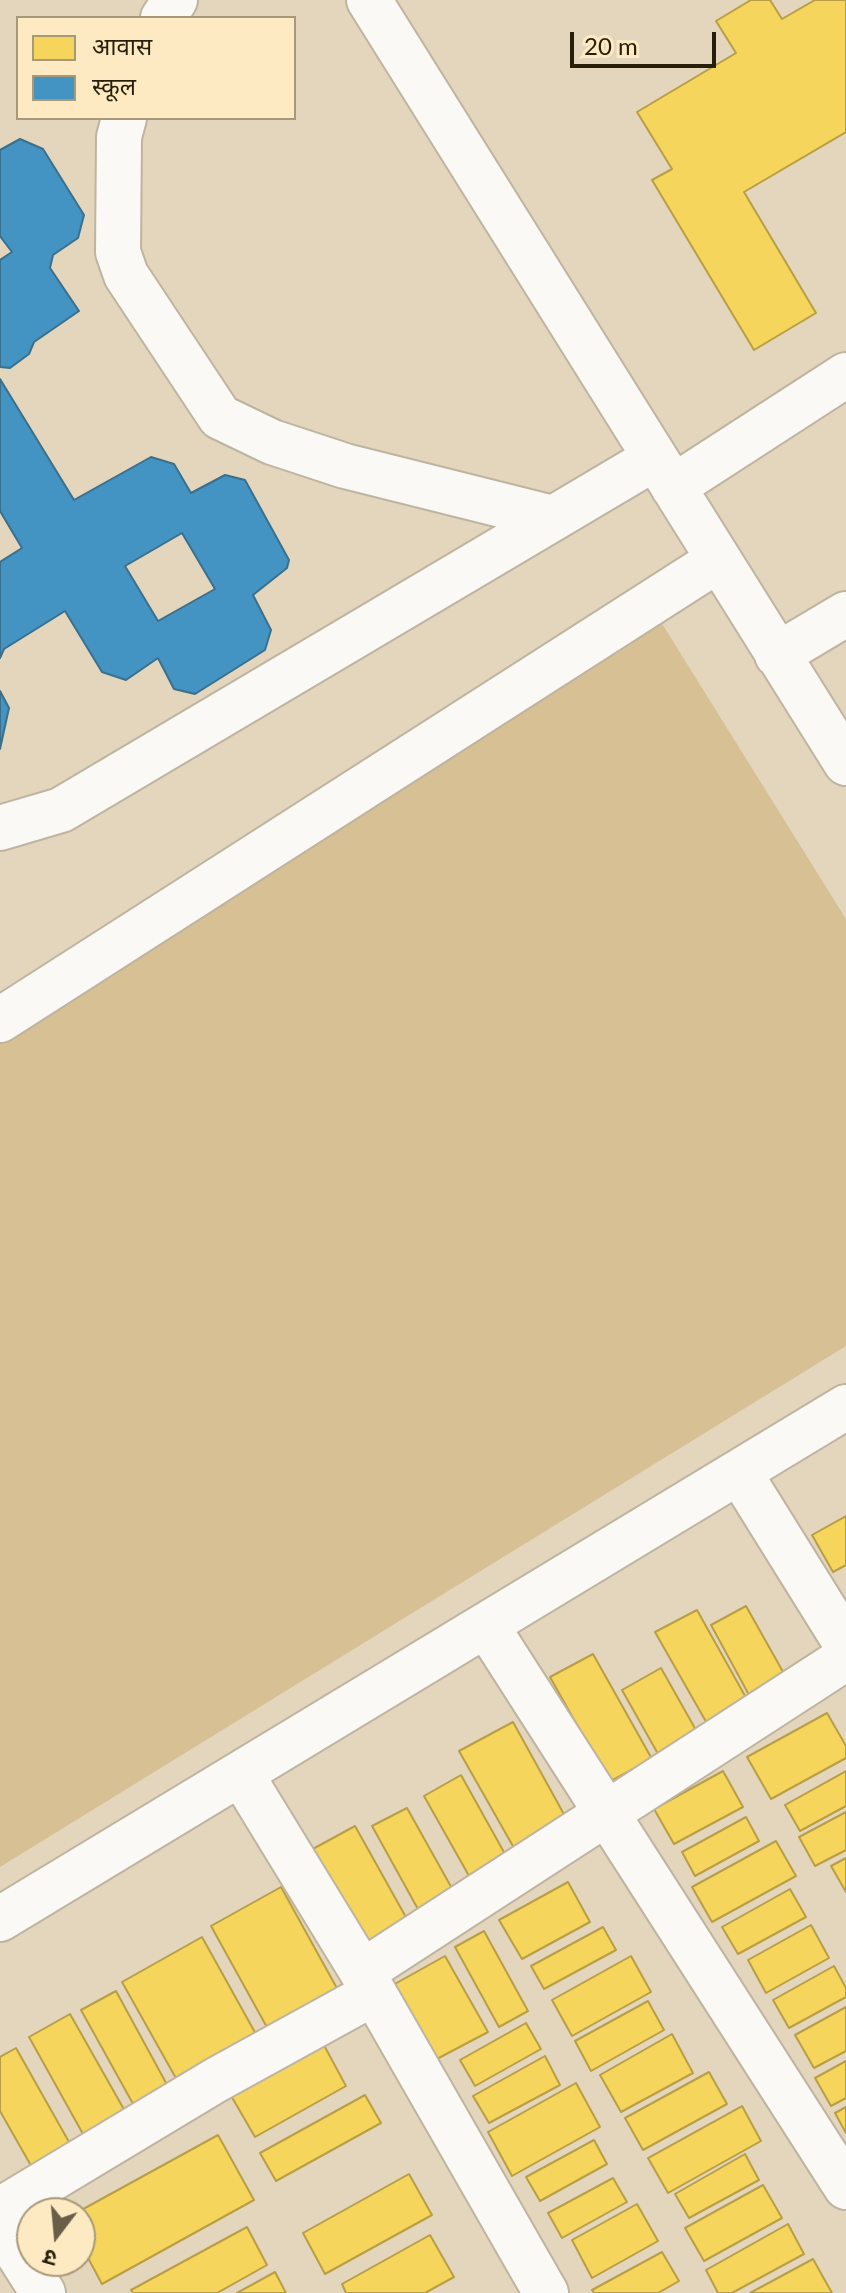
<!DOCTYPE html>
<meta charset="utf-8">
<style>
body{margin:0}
#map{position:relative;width:846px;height:2293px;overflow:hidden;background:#e3d6bc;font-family:Lato,"Noto Sans Devanagari",sans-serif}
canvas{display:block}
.legend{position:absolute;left:16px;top:16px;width:280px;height:104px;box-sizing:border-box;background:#fdeac2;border:2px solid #a89979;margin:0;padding:10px 14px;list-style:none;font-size:24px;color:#281f0b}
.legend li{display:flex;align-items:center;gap:16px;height:40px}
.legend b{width:40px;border:2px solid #a89979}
.north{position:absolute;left:16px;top:2197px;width:80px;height:80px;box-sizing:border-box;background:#fdeac2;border:2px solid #a89979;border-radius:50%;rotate:196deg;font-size:22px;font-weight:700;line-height:32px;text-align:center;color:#281f0b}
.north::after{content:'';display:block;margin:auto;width:28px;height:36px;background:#695f49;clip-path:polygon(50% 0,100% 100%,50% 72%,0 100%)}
.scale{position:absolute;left:570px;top:32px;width:146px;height:36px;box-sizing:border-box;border:4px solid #281f0b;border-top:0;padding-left:10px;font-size:24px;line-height:28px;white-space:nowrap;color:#281f0b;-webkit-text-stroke:6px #fdeac2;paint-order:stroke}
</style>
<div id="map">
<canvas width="846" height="2293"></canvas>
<ul class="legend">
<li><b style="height:22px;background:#f6d55c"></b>आवास</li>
<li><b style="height:22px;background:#4393c3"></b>स्कूल</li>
</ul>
<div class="north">उ</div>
<div class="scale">20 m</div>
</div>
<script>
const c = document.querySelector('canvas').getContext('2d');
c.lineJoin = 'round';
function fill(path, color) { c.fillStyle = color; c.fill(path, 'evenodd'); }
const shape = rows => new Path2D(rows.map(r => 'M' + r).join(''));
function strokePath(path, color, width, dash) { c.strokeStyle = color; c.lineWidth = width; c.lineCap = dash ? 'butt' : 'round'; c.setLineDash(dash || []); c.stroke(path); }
const green = shape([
 [646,598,846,919,846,1346,0,1867,0,995]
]);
const homes = shape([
 [751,0,770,0,782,19,815,0,846,0,846,132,744,192,816,313,754,350,652,180,672,169,637,112,736,53,716,21,751,0],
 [846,1516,846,1565,833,1572,812,1535,846,1516],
 [746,1606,791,1686,755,1706,711,1625,746,1606],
 [697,1610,754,1712,713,1734,655,1632,697,1610],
 [593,1654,652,1759,609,1782,550,1677,593,1654],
 [661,1668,701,1739,662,1761,622,1690,661,1668],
 [827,1713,846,1746,846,1758,771,1799,747,1757,827,1713],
 [513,1722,571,1827,518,1855,459,1751,513,1722],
 [723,1771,743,1807,674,1844,654,1809,723,1771],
 [846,1771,846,1806,800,1831,785,1805,846,1771],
 [461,1775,510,1863,473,1883,424,1796,461,1775],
 [407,1808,459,1901,424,1920,372,1826,407,1808],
 [846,1812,846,1850,815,1866,799,1837,846,1812],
 [746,1817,759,1841,695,1876,682,1852,746,1817],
 [355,1826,412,1928,367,1953,311,1850,355,1826],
 [776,1841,796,1876,712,1922,692,1887,776,1841],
 [846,1858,846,1892,831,1866,846,1858],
 [568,1882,590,1922,522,1959,499,1920,568,1882],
 [281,1887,344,2001,274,2040,211,1926,281,1887],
 [790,1889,806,1917,738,1954,722,1927,790,1889],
 [811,1925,829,1958,766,1993,748,1960,811,1925],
 [603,1927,616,1950,544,1989,531,1966,603,1927],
 [484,1931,528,2011,499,2027,455,1947,484,1931],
 [202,1937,262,2045,182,2089,122,1982,202,1937],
 [445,1956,488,2032,435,2060,393,1985,445,1956],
 [631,1956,651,1992,572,2036,552,2000,631,1956],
 [834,1966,846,1988,846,1997,789,2028,773,2000,834,1966],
 [116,1991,171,2092,137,2111,81,2010,116,1991],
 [648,2001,664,2030,591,2071,575,2041,648,2001],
 [846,2007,846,2051,814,2068,795,2035,846,2007],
 [70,2014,130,2120,88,2143,29,2037,70,2014],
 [526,2023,541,2049,475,2086,460,2060,526,2023],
 [672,2034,693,2073,621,2112,600,2075,672,2034],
 [319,2036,346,2086,255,2137,226,2087,319,2036],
 [16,2048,73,2149,34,2171,0,2111,0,2057,16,2048],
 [545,2056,560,2085,489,2123,473,2096,545,2056],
 [846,2061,846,2098,831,2106,815,2078,846,2061],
 [709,2072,727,2104,643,2150,625,2118,709,2072],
 [576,2083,600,2127,512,2176,488,2132,576,2083],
 [365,2095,381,2123,276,2181,260,2153,365,2095],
 [742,2106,761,2141,668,2193,648,2158,742,2106],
 [846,2107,846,2133,835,2113,846,2107],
 [218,2135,254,2200,102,2284,80,2243,80,2213,76,2213,218,2135],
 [594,2140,607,2164,540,2201,526,2177,594,2140],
 [745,2154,759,2180,689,2218,675,2194,745,2154],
 [409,2174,432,2215,325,2274,303,2233,409,2174],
 [613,2178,627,2202,562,2238,548,2213,613,2178],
 [763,2185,782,2218,704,2261,685,2228,763,2185],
 [637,2204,658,2241,592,2278,572,2240,637,2204],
 [788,2224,804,2254,732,2293,718,2293,706,2270,788,2224],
 [247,2227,267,2265,217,2293,133,2293,131,2290,247,2227],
 [430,2235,454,2277,425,2293,346,2293,342,2284,430,2235],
 [662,2252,679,2281,658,2293,594,2293,592,2290,662,2252],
 [813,2259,832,2293,750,2293,813,2259],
 [275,2272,286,2293,237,2293,275,2272]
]);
const schools = shape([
 [20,139,43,149,84,215,78,238,53,255,50,268,79,311,34,342,29,354,10,368,0,367,0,260,12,252,0,236,0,150,20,139],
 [0,379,74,500,151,457,174,464,191,493,225,475,245,480,289,560,287,568,253,595,271,630,265,650,195,694,174,689,158,658,126,680,102,672,65,611,4,649,0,658,0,562,22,548,0,511,0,379],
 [182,533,215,589,158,621,125,566,182,533],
 [0,691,9,708,0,749,0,691]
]);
const minor = shape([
 [369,0,846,763],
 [163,18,175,0],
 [124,118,119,137,118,252,126,275,220,417,272,442,345,466,553,518],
 [673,487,846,375],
 [777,655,846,614],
 [0,828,61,810,655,458],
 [0,1020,718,560],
 [739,1472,846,1644],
 [486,1625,846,2187],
 [241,1774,362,1972,546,2293],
 [0,1919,846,1407],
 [362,1972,846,1658],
 [0,2210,216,2080,374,1993],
 [0,2225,43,2293]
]);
fill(green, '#d7c194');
fill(homes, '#f6d55c');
strokePath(homes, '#b89e44', 2);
fill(schools, '#4393c3');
strokePath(schools, '#3b708c', 2);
strokePath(minor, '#beb49f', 48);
strokePath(minor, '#fbf9f5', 44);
</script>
